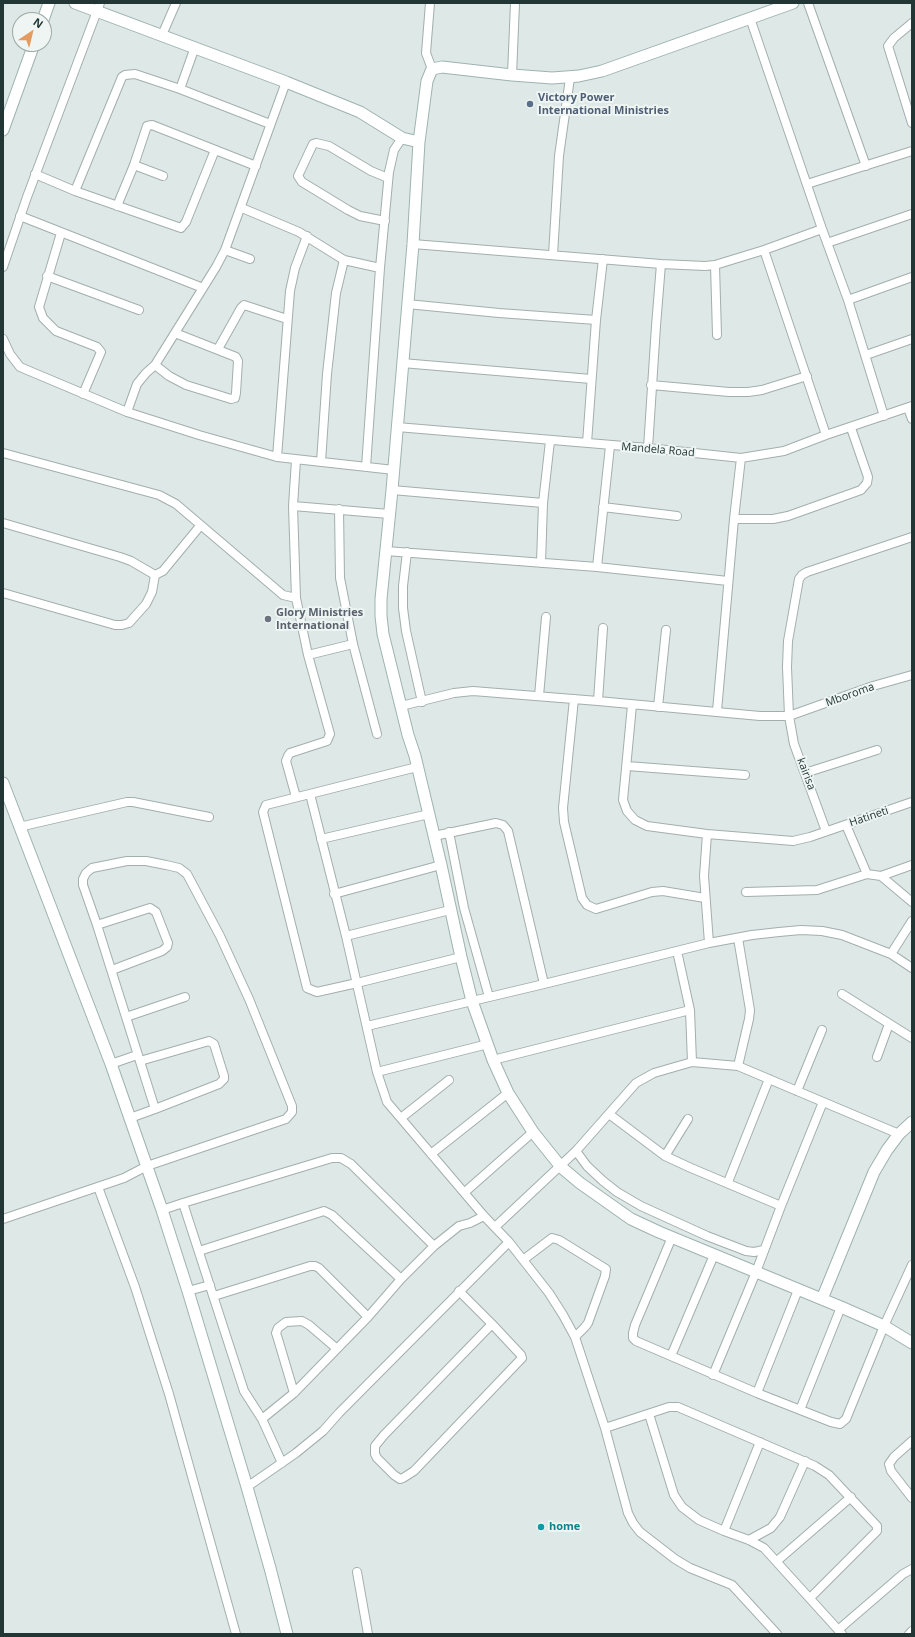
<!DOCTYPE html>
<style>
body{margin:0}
#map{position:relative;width:915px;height:1637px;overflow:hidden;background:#dee8e6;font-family:"Open Sans",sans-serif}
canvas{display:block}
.frame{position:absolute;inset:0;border:4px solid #213635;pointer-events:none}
.north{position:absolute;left:12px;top:12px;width:40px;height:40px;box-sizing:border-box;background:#eef5f3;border:1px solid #9ca9a7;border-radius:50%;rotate:35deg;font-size:11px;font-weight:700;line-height:16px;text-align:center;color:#213635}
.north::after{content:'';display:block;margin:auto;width:14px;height:18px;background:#e59b5f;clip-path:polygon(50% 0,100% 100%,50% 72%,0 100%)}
</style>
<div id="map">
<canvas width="915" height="1637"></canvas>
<div class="frame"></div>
<div class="north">N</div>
</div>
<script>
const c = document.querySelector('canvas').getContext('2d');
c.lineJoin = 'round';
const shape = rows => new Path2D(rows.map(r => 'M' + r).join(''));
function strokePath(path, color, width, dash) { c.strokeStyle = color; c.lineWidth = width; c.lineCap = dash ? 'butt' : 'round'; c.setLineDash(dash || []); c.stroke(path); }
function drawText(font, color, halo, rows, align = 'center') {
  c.font = font + ' "Open Sans",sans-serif'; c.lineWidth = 4; c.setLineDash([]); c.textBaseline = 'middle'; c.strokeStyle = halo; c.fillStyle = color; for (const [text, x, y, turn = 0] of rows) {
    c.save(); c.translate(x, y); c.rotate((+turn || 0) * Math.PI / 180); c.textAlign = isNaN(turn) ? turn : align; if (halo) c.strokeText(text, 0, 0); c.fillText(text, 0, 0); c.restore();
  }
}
const street = shape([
 [430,3,426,53,432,69],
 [808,3,866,166],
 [750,18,822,229,848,300,884,416],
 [912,23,894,38,888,46,912,123],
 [162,35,176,3],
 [512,75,515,3],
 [180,89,195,47],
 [134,165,163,176],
 [35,174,75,191,181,228,186,222,215,150],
 [807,184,912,151],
 [75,191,122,77,125,75,135,74,180,89,270,124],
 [117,206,134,165,147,126,152,125,256,166],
 [242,208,299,232,344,260,380,268],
 [20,216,203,288],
 [385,221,360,216,348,210,302,182,298,176,313,144,316,143,329,146,371,171,388,178],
 [61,233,39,307,43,318,56,331,97,347,101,352,83,394],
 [827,243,912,214],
 [413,244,661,264,705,266,715,265,764,250,822,229],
 [225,250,250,259],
 [764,250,826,435],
 [553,255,559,156,570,78],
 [715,265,717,335],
 [3,267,27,197,100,3],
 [47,276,139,310],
 [848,300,912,277],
 [407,304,499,313,596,320],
 [3,339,10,354,20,367,127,412,199,435,277,457,394,470],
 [218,349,241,308,244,305,287,319],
 [866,355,912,339],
 [402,363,591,379],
 [155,365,169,376,186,385,231,399,235,398,236,393,238,361,236,357,175,333],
 [651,385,729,392,748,392,762,390,807,376],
 [908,408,912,419],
 [127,412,137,384,146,373,155,365,216,267,225,250,286,82],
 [397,427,648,448,741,458,784,451,826,435,912,406],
 [587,443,596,320,603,259],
 [648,448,656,326,661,264],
 [3,453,159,495,176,504,283,595,296,598],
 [277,457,290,291,295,268,307,236],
 [296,460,293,506,296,598,308,655,330,734,327,741,290,753,288,756,286,761,296,797],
 [321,462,327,374,336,293,344,260],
 [366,467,380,268,389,172,394,150,402,138],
 [392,490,543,503],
 [293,506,389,514],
 [603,507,677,516],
 [339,509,340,578,353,644,377,734],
 [734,519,773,519,788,516,861,490,867,483,868,477,851,428],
 [3,523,120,557,131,561,155,575,163,571,200,526],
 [386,551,597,567,728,581],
 [407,552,403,586,403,608,406,631,422,702],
 [541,563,543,503,550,441],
 [597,567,610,446],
 [3,593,115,625,122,625,129,623,146,604,152,592,155,575],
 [308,655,353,644],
 [539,696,546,617],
 [574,699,563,808,564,822,582,898,587,905,596,909,652,892,663,891,705,898],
 [598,701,603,628],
 [632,705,623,800,627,811,635,820,647,826,707,834,793,841,810,837,912,802],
 [401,706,454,693,473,691,598,701,760,716,789,716,873,686,912,675],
 [658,707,666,630],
 [717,711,734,519,741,458],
 [627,766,745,775],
 [417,767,266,805,263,812,307,988,317,992,357,983,461,957],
 [805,773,877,750],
 [310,794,346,936,377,1072,387,1102,484,1216,509,1242,549,1293,563,1315,575,1337,605,1428,628,1513,633,1523,640,1532,675,1559,690,1568,732,1585,777,1634],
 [846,825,867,874],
 [19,827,127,802,133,802,209,817],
 [826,831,794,744,789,716,787,667,788,641,799,579,802,575,807,572,912,537],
 [449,832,464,908,489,997],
 [707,834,704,876,709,943],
 [434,836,496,823,503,825,508,831,544,984],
 [321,839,429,814],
 [881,876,912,865],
 [746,892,817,890,867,874,881,876,912,902],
 [334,894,441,865],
 [97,925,150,908,156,912,168,943,167,947,162,951,112,970],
 [346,936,450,910],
 [738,938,750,1010,749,1019,738,1066],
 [677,951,690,1010,692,1062],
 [891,954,912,921],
 [842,994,912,1038],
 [126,1017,185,997],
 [367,1026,544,984,709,943,752,935,779,932,801,930,822,931,842,935,891,954,912,968],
 [877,1057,889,1024],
 [493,1060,690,1010],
 [140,1061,209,1041,214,1044,224,1076,224,1079,219,1084,155,1109],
 [111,1064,137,1055],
 [377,1072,488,1044],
 [797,1091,822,1030],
 [609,1114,665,1156,691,1168,781,1206],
 [401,1118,449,1080],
 [576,1151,587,1166,603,1181,617,1192,641,1206,707,1236,746,1251,754,1252,764,1250],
 [431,1154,508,1093],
 [665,1156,688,1119],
 [728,1182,769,1079],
 [98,1187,135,1287,169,1394,236,1634],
 [465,1192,533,1132],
 [183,1203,332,1158,341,1158,351,1164,434,1246],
 [162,1210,183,1203,244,1391,262,1419,282,1463],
 [3,1219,124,1178,147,1166,286,1119,292,1112,292,1106,249,999,220,936,187,874,179,868,166,865,146,861,127,861,92,868,86,873,83,879,83,885,97,925,155,1109,130,1118],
 [495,1227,576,1151,636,1083,654,1073,692,1062,738,1066,899,1134],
 [672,1237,635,1325,633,1333,633,1338,636,1341,757,1393,831,1422,840,1424,846,1419,884,1326,912,1265],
 [199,1251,324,1211,332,1215,401,1279],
 [523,1260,552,1238,559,1240,606,1269,605,1276,588,1323,585,1327,575,1337],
 [188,1291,210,1285],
 [459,1291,492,1324,521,1355,522,1358,414,1471,403,1478,400,1479,394,1475,377,1458,375,1454,375,1446,384,1435,492,1324],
 [214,1296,310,1266,315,1266,319,1268,368,1317],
 [671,1356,714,1255],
 [713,1375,756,1272,781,1206,823,1102],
 [294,1393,278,1339,276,1333,278,1328,286,1322,302,1321,309,1325,336,1348],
 [757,1393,798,1290],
 [800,1410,841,1307],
 [649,1414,674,1495,682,1507,699,1520,724,1531,749,1540,764,1548,842,1634],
 [262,1419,294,1393,368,1317,401,1279,434,1246,459,1226,470,1223,484,1216],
 [605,1428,669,1407,678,1407,815,1466,829,1475,877,1526,877,1531,810,1598],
 [912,1441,894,1457,889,1464,891,1471,912,1498],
 [247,1487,296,1453,323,1431,339,1413,509,1242],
 [724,1531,760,1442],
 [749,1540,771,1528,780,1517,805,1461],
 [777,1561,851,1497],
 [357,1572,368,1634],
 [838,1630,903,1574,912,1569],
 [909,1634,912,1631]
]);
const secondary = shape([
 [75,3,286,82,360,112,402,138,419,142],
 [793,3,602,71,579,76,552,78,512,75,442,67,432,69,427,81,419,142,413,244,392,490,381,599,381,616,383,634,408,735,415,756,441,865,461,957,472,1001,493,1060,508,1093,533,1132,561,1167,580,1183,631,1219,659,1232,841,1307,884,1326,912,1343],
 [43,20,49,3],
 [3,130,34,44],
 [3,783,111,1064,162,1210,188,1291,247,1487,270,1568,287,1634],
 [822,1299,874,1172,887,1150,899,1134,912,1122]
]);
const markers = [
 [530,104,4,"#5c6f8a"],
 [268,619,4,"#6b7280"],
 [541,1527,4,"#0f9aa8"]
];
const serviceNames = [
 ["Victory Power",538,98],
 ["International Ministries",538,111]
];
const streetNames = [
 ["Mandela Road",658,450,5],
 ["Mboroma",850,695,-20],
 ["kairisa",806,774,69],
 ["Hatineti",869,817,-19]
];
const worshipNames = [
 ["Glory Ministries",276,613],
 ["International",276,626]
];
const cultureNames = [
 ["home",549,1527]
];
strokePath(street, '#a2afad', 10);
strokePath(secondary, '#9eb3b0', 13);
strokePath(street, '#fff', 8);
strokePath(secondary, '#fff', 11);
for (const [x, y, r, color] of markers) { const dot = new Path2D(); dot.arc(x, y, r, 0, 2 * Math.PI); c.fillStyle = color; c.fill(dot); strokePath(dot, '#eef5f3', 1.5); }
drawText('bold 11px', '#4e5e75', '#eef5f3', serviceNames, 'left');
drawText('11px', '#213635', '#eef5f3', streetNames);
drawText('bold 11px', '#5b616d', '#eef5f3', worshipNames, 'left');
drawText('bold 11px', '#0d838f', '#eef5f3', cultureNames, 'left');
</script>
